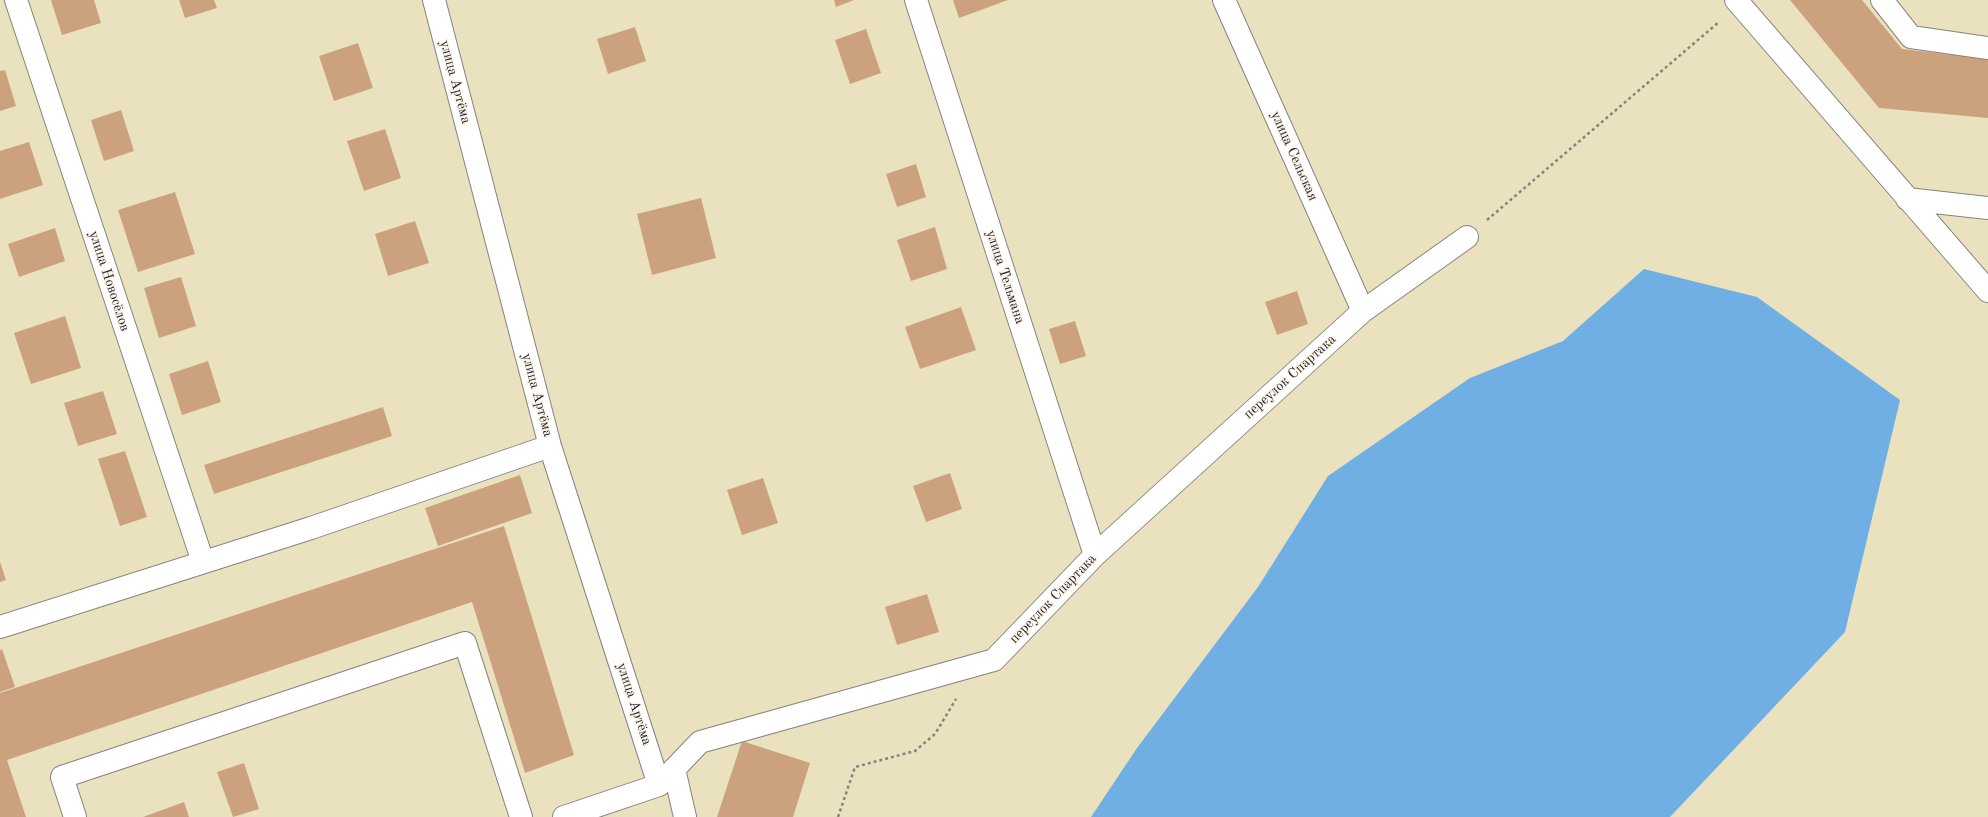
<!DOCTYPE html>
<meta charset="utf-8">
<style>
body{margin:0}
canvas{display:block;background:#eae2bf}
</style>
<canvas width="1988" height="817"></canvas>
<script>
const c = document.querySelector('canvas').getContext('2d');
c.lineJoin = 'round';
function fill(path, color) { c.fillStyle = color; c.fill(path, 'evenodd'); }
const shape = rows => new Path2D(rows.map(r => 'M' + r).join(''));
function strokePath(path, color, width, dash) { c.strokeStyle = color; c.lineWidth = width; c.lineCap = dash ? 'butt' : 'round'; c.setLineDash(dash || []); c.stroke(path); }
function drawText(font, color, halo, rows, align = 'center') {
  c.font = font + ' "Old Standard TT",serif'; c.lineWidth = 3; c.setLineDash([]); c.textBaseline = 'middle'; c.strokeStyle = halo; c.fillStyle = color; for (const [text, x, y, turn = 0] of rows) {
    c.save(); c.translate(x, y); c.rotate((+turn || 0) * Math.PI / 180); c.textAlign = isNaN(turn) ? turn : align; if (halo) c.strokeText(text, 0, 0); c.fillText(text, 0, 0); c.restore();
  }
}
const water = shape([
 [1644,269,1757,297,1900,400,1845,632,1670,817,1091,817,1137,748,1258,587,1328,476,1470,378,1563,341]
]);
const building = shape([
 [51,0,94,0,101,23,62,35],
 [179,0,214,0,217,8,185,18],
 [834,0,854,0,836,7],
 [953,0,1008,0,959,18],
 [1790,0,1862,0,1902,49,1988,59,1988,118,1879,108],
 [635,27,646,61,608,74,597,39],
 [866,29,881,73,850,84,835,40],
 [358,43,373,88,334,101,319,56],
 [5,70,16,106,0,111,0,71],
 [121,110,134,151,104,161,91,120],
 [385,129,401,178,364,191,347,141],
 [29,142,43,185,0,199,0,151],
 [916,164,926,197,897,207,886,174],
 [175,192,195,254,138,272,118,210],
 [701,198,716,258,652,275,637,214],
 [415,221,429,263,388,276,375,234],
 [935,227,947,269,911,281,897,240],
 [55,228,65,261,19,277,8,244],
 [181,277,196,326,159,338,144,288],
 [1297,291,1308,324,1277,335,1265,302],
 [961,307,976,350,920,369,905,327],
 [65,316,81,368,31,384,14,333],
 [1075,321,1086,356,1060,364,1049,329],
 [208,361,221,402,182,415,169,374],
 [103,391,117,434,78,446,64,403],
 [383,407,392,436,214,494,204,465],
 [125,451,147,517,120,526,98,459],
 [950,473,962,509,926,522,913,486],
 [520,475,532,513,438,546,425,508],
 [763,478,778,523,742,535,727,490],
 [504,526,574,755,525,773,472,602,7,760,26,817,0,817,0,693],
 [0,562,6,580,0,582],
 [927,594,939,632,897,645,885,607],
 [2,649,15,687,0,692,0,650],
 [742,741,810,763,793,817,717,817],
 [244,763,259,809,233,817,217,772],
 [184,802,189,817,143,817]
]);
const path = shape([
 [1487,220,1719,22],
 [838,817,855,767,915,751,935,734,956,699]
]);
const minor = shape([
 [16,0,203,562],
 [434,0,550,446,659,785],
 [916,0,1095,555],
 [1224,0,1363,311],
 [1736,0,1988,291],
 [1882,0,1911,37,1988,48],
 [1907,199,1988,208],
 [0,627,311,528,550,446],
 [674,769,685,817],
 [75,817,62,777,465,643,521,817],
 [564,817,659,785,700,742,994,660,1095,555,1363,311,1467,237]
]);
const streetNames = [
 ["улица Артёма",455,82,75],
 ["улица Сельская",1294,156,66],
 ["улица Тельмана",1005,277,72],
 ["улица Новосёлов",109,281,72],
 ["переулок Спартака",1290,377,-42],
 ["улица Артёма",537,395,75],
 ["переулок Спартака",1053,599,-46],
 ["улица Артёма",634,704,72]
];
fill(water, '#70afe3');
fill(building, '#cba27d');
strokePath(minor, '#86827d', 24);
strokePath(path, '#86827d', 2.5, [3, 3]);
strokePath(minor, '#fff', 22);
drawText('14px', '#22223b', '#fcf5e5', streetNames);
</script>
